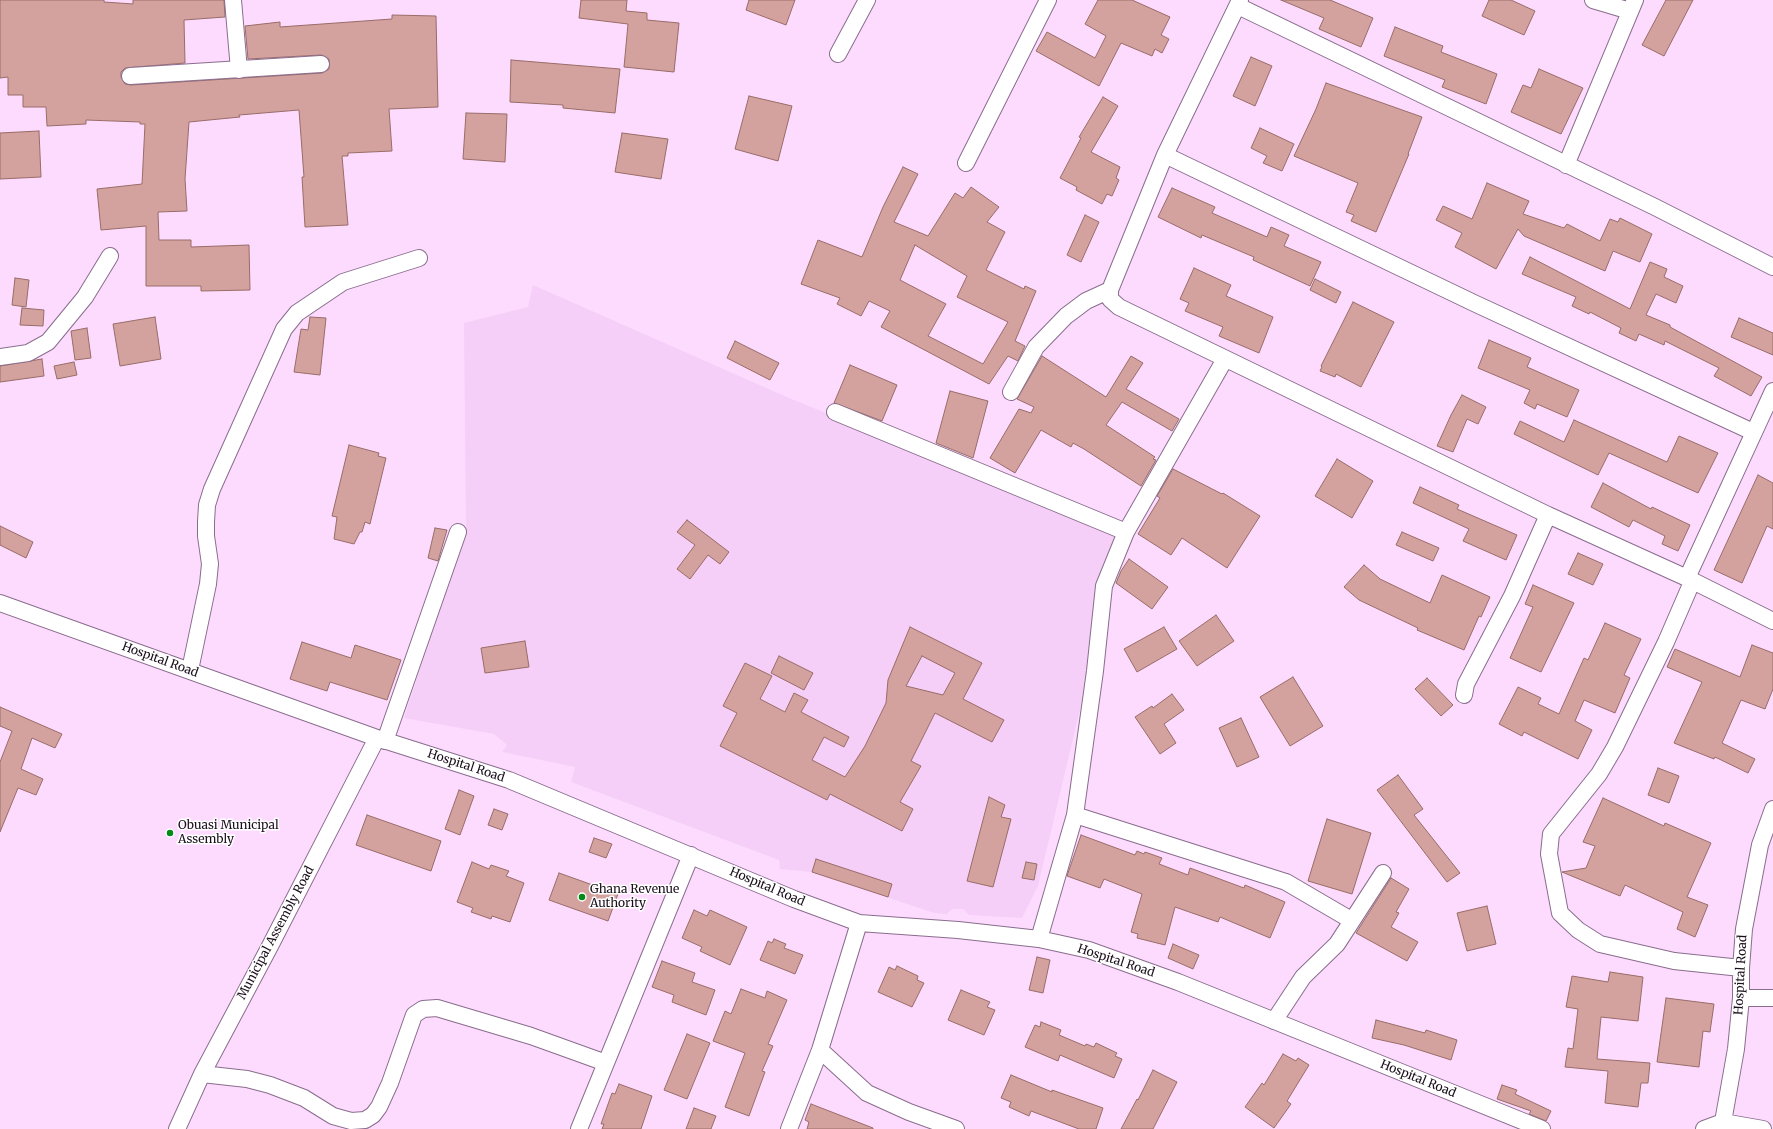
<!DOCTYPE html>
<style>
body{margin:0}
canvas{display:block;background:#fcdbfe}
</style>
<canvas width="1773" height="1129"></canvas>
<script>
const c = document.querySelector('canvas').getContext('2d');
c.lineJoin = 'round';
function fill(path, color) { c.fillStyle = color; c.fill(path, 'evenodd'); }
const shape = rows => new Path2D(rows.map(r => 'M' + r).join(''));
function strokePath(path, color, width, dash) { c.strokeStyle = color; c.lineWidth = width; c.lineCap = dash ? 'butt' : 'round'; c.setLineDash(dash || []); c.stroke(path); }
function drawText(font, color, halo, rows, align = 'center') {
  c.font = font + ' Merriweather,serif'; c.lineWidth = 3; c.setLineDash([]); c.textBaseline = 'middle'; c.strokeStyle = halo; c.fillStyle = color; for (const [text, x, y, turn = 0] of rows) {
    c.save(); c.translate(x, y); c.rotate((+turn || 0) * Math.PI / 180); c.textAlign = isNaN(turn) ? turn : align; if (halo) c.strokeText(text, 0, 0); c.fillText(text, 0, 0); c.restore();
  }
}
const built = shape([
 [533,285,789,398,1117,532,1100,579,1081,705,1038,886,1022,918,969,915,963,909,952,909,947,914,934,913,812,872,780,869,779,860,571,782,575,767,502,752,507,745,494,734,404,718,466,528,464,323,528,307]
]);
const building = shape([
 [0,0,104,0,104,2,133,4,133,0,224,0,225,17,184,20,185,63,125,68,121,72,121,77,125,84,131,85,322,73,329,69,329,59,321,55,248,59,245,26,280,22,280,27,392,19,392,15,436,16,438,107,389,109,392,151,348,153,348,156,342,156,348,225,305,227,302,177,304,177,299,110,239,115,240,117,189,122,185,179,187,211,158,212,159,240,191,240,191,247,249,245,250,290,201,291,201,286,146,286,146,226,101,230,97,189,142,184,145,124,140,124,140,122,86,120,86,124,47,126,46,107,23,107,23,95,8,95,8,77,0,78,0,0],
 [581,0,627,0,626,11,647,13,647,20,679,23,674,72,624,67,628,24,579,18,581,0],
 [749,0,795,0,786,25,746,10,749,0],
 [1098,0,1132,0,1170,17,1161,35,1169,39,1162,53,1155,49,1152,56,1121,43,1099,86,1036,51,1047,32,1095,58,1106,36,1085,24,1098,0],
 [1281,0,1330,0,1373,18,1361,47,1319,29,1324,18,1281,0],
 [1489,0,1511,0,1535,11,1524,35,1482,16,1489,0],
 [1666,0,1693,0,1664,56,1642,45,1666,0],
 [1395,27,1443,46,1441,52,1497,74,1486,104,1442,87,1445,80,1384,56,1395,27],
 [1251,57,1272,66,1255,106,1233,96,1251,57],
 [511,60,620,69,615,113,563,108,563,105,510,102,511,60],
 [1539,69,1583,88,1561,134,1511,112,1523,85,1531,88,1539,69],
 [1326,83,1422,117,1408,154,1409,154,1376,232,1351,221,1354,215,1346,212,1358,183,1294,156,1316,109,1326,83],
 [749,96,792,106,778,161,735,149,749,96],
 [1103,97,1118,106,1091,152,1120,167,1116,178,1119,180,1112,196,1107,194,1102,204,1076,190,1077,187,1060,178,1081,138,1079,137,1103,97],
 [466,113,507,114,505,162,463,159,466,113],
 [1260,128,1294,144,1282,171,1263,163,1267,156,1251,148,1260,128],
 [39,131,41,177,0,179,0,133,39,131],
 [622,133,668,139,661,179,615,172,622,133],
 [903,167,918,174,894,222,928,236,955,193,963,198,971,187,999,207,987,222,1005,232,986,270,1024,289,1025,286,1036,291,1015,341,1025,346,1018,361,1008,356,989,384,881,327,890,311,869,301,861,316,837,304,840,298,801,284,818,240,862,257,883,207,903,167],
 [915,245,967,276,957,297,1008,322,983,364,928,336,946,304,900,280,915,245],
 [1487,183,1529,201,1523,214,1564,228,1567,224,1600,241,1610,219,1618,222,1620,218,1652,234,1640,262,1613,251,1605,271,1524,236,1518,229,1496,269,1455,247,1462,233,1436,220,1443,206,1472,219,1487,183],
 [1172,188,1215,207,1212,213,1267,237,1271,227,1289,235,1284,246,1321,262,1310,286,1253,260,1254,257,1202,235,1201,238,1158,217,1172,188],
 [1085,215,1099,222,1081,262,1067,255,1085,215],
 [1530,257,1630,309,1650,262,1667,269,1664,277,1683,286,1676,303,1656,294,1646,315,1670,325,1670,327,1762,377,1751,396,1714,376,1719,368,1665,341,1664,345,1639,334,1636,341,1619,333,1621,328,1590,312,1589,314,1572,306,1576,297,1522,274,1530,257],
 [1194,268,1231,285,1226,296,1273,317,1259,353,1219,336,1223,327,1185,311,1189,303,1180,299,1194,268],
 [15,278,29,280,26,307,12,305,15,278],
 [1315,279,1341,292,1336,303,1310,290,1315,279],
 [1353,302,1394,322,1361,387,1336,374,1335,377,1320,371,1322,367,1321,366,1353,302],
 [22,308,44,310,43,326,20,325,22,308],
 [155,317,161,359,120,366,113,324,155,317],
 [310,317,326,318,320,375,294,372,301,329,308,330,310,317],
 [1739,318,1773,333,1773,355,1731,337,1739,318],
 [87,328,91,358,75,360,71,331,87,328],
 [1489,340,1531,358,1527,367,1579,390,1567,417,1537,404,1535,409,1524,403,1530,390,1478,368,1489,340],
 [735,341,779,363,770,380,727,358,735,341],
 [1042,356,1106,397,1131,356,1143,363,1126,389,1179,419,1172,431,1122,402,1106,425,1155,457,1153,459,1156,460,1141,486,1084,449,1073,443,1071,447,1041,430,1015,473,990,458,1019,409,1031,413,1034,407,1017,399,1042,356],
 [42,359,44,376,0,382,0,366,42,359],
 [74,362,77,375,57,379,54,366,74,362],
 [850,365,897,385,882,421,834,403,850,365],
 [950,391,988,401,973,458,936,443,950,391],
 [1462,395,1486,407,1478,424,1467,419,1453,452,1437,446,1451,415,1462,395],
 [1574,420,1667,462,1679,436,1718,453,1698,493,1609,453,1598,475,1514,434,1520,421,1564,442,1574,420],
 [349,445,379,453,378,456,386,458,370,524,365,522,362,532,360,532,354,544,334,539,337,517,332,516,349,445],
 [1337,459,1373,481,1352,518,1315,496,1337,459],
 [1173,469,1222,494,1223,493,1260,516,1227,568,1182,538,1171,555,1138,534,1160,498,1157,496,1173,469],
 [1758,475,1773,483,1773,529,1767,526,1742,583,1714,570,1758,475],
 [1603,483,1651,509,1652,507,1690,525,1678,551,1662,544,1665,536,1633,520,1629,527,1591,507,1603,483],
 [1420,487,1459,505,1457,509,1517,535,1506,560,1463,541,1469,529,1413,503,1420,487],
 [687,520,729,552,720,564,708,555,690,579,677,569,695,545,677,532,687,520],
 [0,526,33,542,26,558,0,545,0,526],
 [435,528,447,530,438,561,428,558,435,528],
 [1402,532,1439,548,1433,561,1396,545,1402,532],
 [1578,553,1603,564,1593,585,1568,574,1578,553],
 [1129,559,1168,587,1152,609,1116,583,1121,571,1129,559],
 [1364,565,1380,579,1430,603,1442,575,1490,597,1481,617,1479,616,1464,650,1417,630,1418,628,1359,600,1344,587,1364,565],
 [1533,585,1574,603,1541,672,1510,658,1533,607,1525,604,1533,585],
 [1216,615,1234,641,1197,666,1179,641,1216,615],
 [1605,623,1641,639,1624,675,1630,678,1615,713,1584,700,1575,721,1592,730,1578,759,1524,732,1522,736,1499,724,1518,687,1541,698,1538,704,1559,714,1584,658,1588,660,1605,623],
 [910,627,982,663,963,699,1004,720,992,742,935,713,911,761,921,766,900,802,913,809,902,831,830,794,827,800,720,746,737,713,723,706,745,663,772,676,760,699,785,712,794,693,808,700,801,712,849,737,844,747,824,737,812,760,845,777,865,746,886,703,888,680,910,627],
 [922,656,955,673,943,695,906,686,922,656],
 [1164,627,1177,649,1137,672,1124,649,1164,627],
 [525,641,529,667,485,673,481,648,525,641],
 [302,642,351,658,355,645,401,660,387,700,330,682,327,691,290,679,302,642],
 [1752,645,1773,653,1773,689,1765,709,1741,700,1722,743,1755,759,1748,773,1715,757,1714,759,1674,743,1702,682,1667,667,1675,649,1740,677,1752,645],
 [779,656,813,673,804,690,771,673,779,656],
 [1293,677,1323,726,1290,746,1260,697,1293,677],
 [1427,678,1453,705,1441,716,1415,689,1427,678],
 [1172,694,1184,710,1164,724,1176,743,1160,754,1135,717,1152,706,1153,708,1172,694],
 [0,707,62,734,55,748,32,738,21,769,43,779,36,795,18,788,0,832,0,762,12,731,0,726,0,707],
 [1241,718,1259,757,1237,767,1219,728,1241,718],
 [1658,768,1679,776,1669,803,1648,795,1658,768],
 [1398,775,1423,809,1414,815,1460,873,1447,882,1377,790,1398,775],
 [459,790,474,796,460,835,445,829,459,790],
 [989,797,1005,805,1001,817,1011,819,993,887,967,881,989,797],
 [1603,798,1664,826,1665,823,1711,843,1687,897,1708,905,1695,937,1677,929,1683,912,1625,885,1620,896,1562,872,1586,868,1595,846,1583,842,1603,798],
 [494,809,508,814,502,830,488,825,494,809],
 [367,815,441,841,431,871,356,845,367,815],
 [1327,819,1371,833,1352,894,1308,881,1327,819],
 [1081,835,1135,855,1137,851,1144,854,1145,852,1162,858,1159,864,1188,875,1190,868,1244,888,1245,885,1285,902,1270,938,1220,917,1218,922,1175,907,1165,945,1137,938,1138,934,1131,932,1142,894,1104,879,1100,888,1067,876,1081,835],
 [594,838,612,844,606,858,589,852,594,838],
 [816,859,892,884,888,897,812,872,816,859],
 [472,862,489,869,491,865,509,871,506,876,524,883,510,922,492,916,491,919,471,912,473,908,457,902,472,862],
 [1026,862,1037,864,1034,880,1022,878,1026,862],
 [559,873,618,894,608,921,549,900,559,873],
 [1391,878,1409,889,1396,912,1399,913,1391,927,1418,942,1407,961,1356,933,1391,878],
 [1487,906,1496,944,1467,951,1457,913,1487,906],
 [694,910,707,916,710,910,747,927,730,965,700,951,702,947,682,938,694,910],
 [774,939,786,944,784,948,803,955,795,974,760,960,768,941,772,943,774,939],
 [1173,944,1199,955,1193,969,1168,958,1173,944],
 [1037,957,1050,960,1043,993,1029,990,1037,957],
 [662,961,695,973,692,982,715,990,706,1015,672,1002,674,995,652,987,662,961],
 [897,966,918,976,917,980,924,983,912,1007,878,992,889,967,895,970,897,966],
 [1610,972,1643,977,1638,1021,1601,1017,1597,1059,1650,1063,1648,1083,1641,1083,1638,1107,1605,1103,1608,1071,1565,1067,1568,1048,1573,1049,1578,1009,1566,1007,1572,976,1608,982,1610,972],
 [741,989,765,998,767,991,787,1000,768,1044,773,1046,762,1071,765,1072,749,1116,725,1107,745,1053,713,1041,725,1011,731,1014,741,989],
 [961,990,990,1002,987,1007,995,1010,984,1035,948,1020,961,990],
 [1666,998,1714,1004,1710,1032,1703,1031,1699,1067,1657,1062,1666,998],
 [1376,1020,1425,1033,1426,1030,1457,1040,1451,1060,1404,1045,1372,1038,1376,1020],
 [1041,1022,1061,1030,1059,1035,1085,1046,1086,1044,1094,1047,1096,1043,1117,1053,1115,1056,1122,1059,1114,1078,1060,1055,1058,1061,1025,1047,1035,1025,1040,1027,1041,1022],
 [687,1034,710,1043,687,1099,664,1090,687,1034],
 [1283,1054,1296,1061,1298,1058,1309,1065,1287,1101,1291,1104,1274,1128,1245,1107,1262,1083,1264,1085,1283,1054],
 [1153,1070,1177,1082,1153,1129,1121,1129,1137,1099,1138,1100,1153,1070],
 [1011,1075,1052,1092,1052,1090,1103,1108,1096,1129,1079,1129,1031,1111,1029,1116,1009,1107,1011,1102,1001,1098,1011,1075],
 [619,1084,652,1096,641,1129,602,1129,604,1124,601,1124,612,1093,615,1094,619,1084],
 [1502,1085,1517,1090,1515,1094,1551,1111,1546,1121,1529,1114,1531,1111,1497,1099,1502,1085],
 [811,1104,873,1128,873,1129,807,1129,809,1122,805,1120,811,1104],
 [694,1108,716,1116,711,1129,686,1129,694,1108]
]);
const minor = shape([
 [233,0,239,70],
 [1240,0,1165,155,1110,290,1110,299,1119,307,1548,515,1687,578,1773,621],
 [1593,0,1630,11],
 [1238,6,1655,207,1773,267],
 [838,54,867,0],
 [130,76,321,64],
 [1165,155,1476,304,1753,432],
 [966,163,1048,0],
 [1566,165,1635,0],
 [0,357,28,353,48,342,85,297,110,256],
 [1011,392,1036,347,1066,316,1086,301,1110,290],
 [835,412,1126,532],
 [1687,578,1773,391],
 [1692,582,1666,642,1615,747,1599,774,1551,834,1549,854,1560,913,1578,930,1600,944,1674,961,1741,968],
 [0,603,377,738,509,780,794,899,859,923,958,930,1039,939,1089,950,1178,982,1542,1129],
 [190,670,208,584,210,564,206,536,206,522,207,505,212,489,284,329,297,313,343,282,419,258],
 [1464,695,1466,684,1512,596,1548,515],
 [385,741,458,532],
 [1075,815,1286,882,1351,920],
 [1039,939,1075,815,1095,671,1104,586,1126,532,1225,359],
 [1741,998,1773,998],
 [1274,1021,1303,977,1337,944,1383,873],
 [820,1050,867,1093,909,1112,956,1129],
 [202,1074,247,1079,270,1085,304,1098,333,1116,351,1121,365,1120,373,1115,379,1107,390,1083,414,1015,423,1009,437,1008,531,1036,606,1063],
 [1723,1122,1736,1049,1741,998,1741,968,1744,929,1760,845,1773,809],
 [1723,1122,1763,1129],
 [177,1129,202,1074,269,948,377,738],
 [579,1129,691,855],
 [789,1129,820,1050,859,923],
 [1704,1129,1723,1122]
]);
const markers = [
 [170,833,4,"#008b18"],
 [582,897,4,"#008b18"]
];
const streetNames = [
 ["Hospital Road",160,660,20],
 ["Hospital Road",466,766,18],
 ["Hospital Road",767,887,23],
 ["Municipal Assembly Road",276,933,-62],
 ["Hospital Road",1116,961,18],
 ["Hospital Road",1741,975,-87],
 ["Hospital Road",1418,1079,22]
];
const poiNames = [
 ["Obuasi Municipal",178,826],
 ["Assembly",178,840],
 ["Ghana Revenue",590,890],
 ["Authority",590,904]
];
fill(built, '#f5cff8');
fill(building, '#d3a29e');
strokePath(building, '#996c68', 1);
strokePath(minor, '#8a6d8d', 18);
strokePath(minor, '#fff', 16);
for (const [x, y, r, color] of markers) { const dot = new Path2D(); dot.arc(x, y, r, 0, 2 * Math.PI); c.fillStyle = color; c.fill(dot); strokePath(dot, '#fff', 1.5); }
drawText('12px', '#190e1a', '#fff', streetNames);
drawText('12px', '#190e1a', '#fff', poiNames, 'left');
</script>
